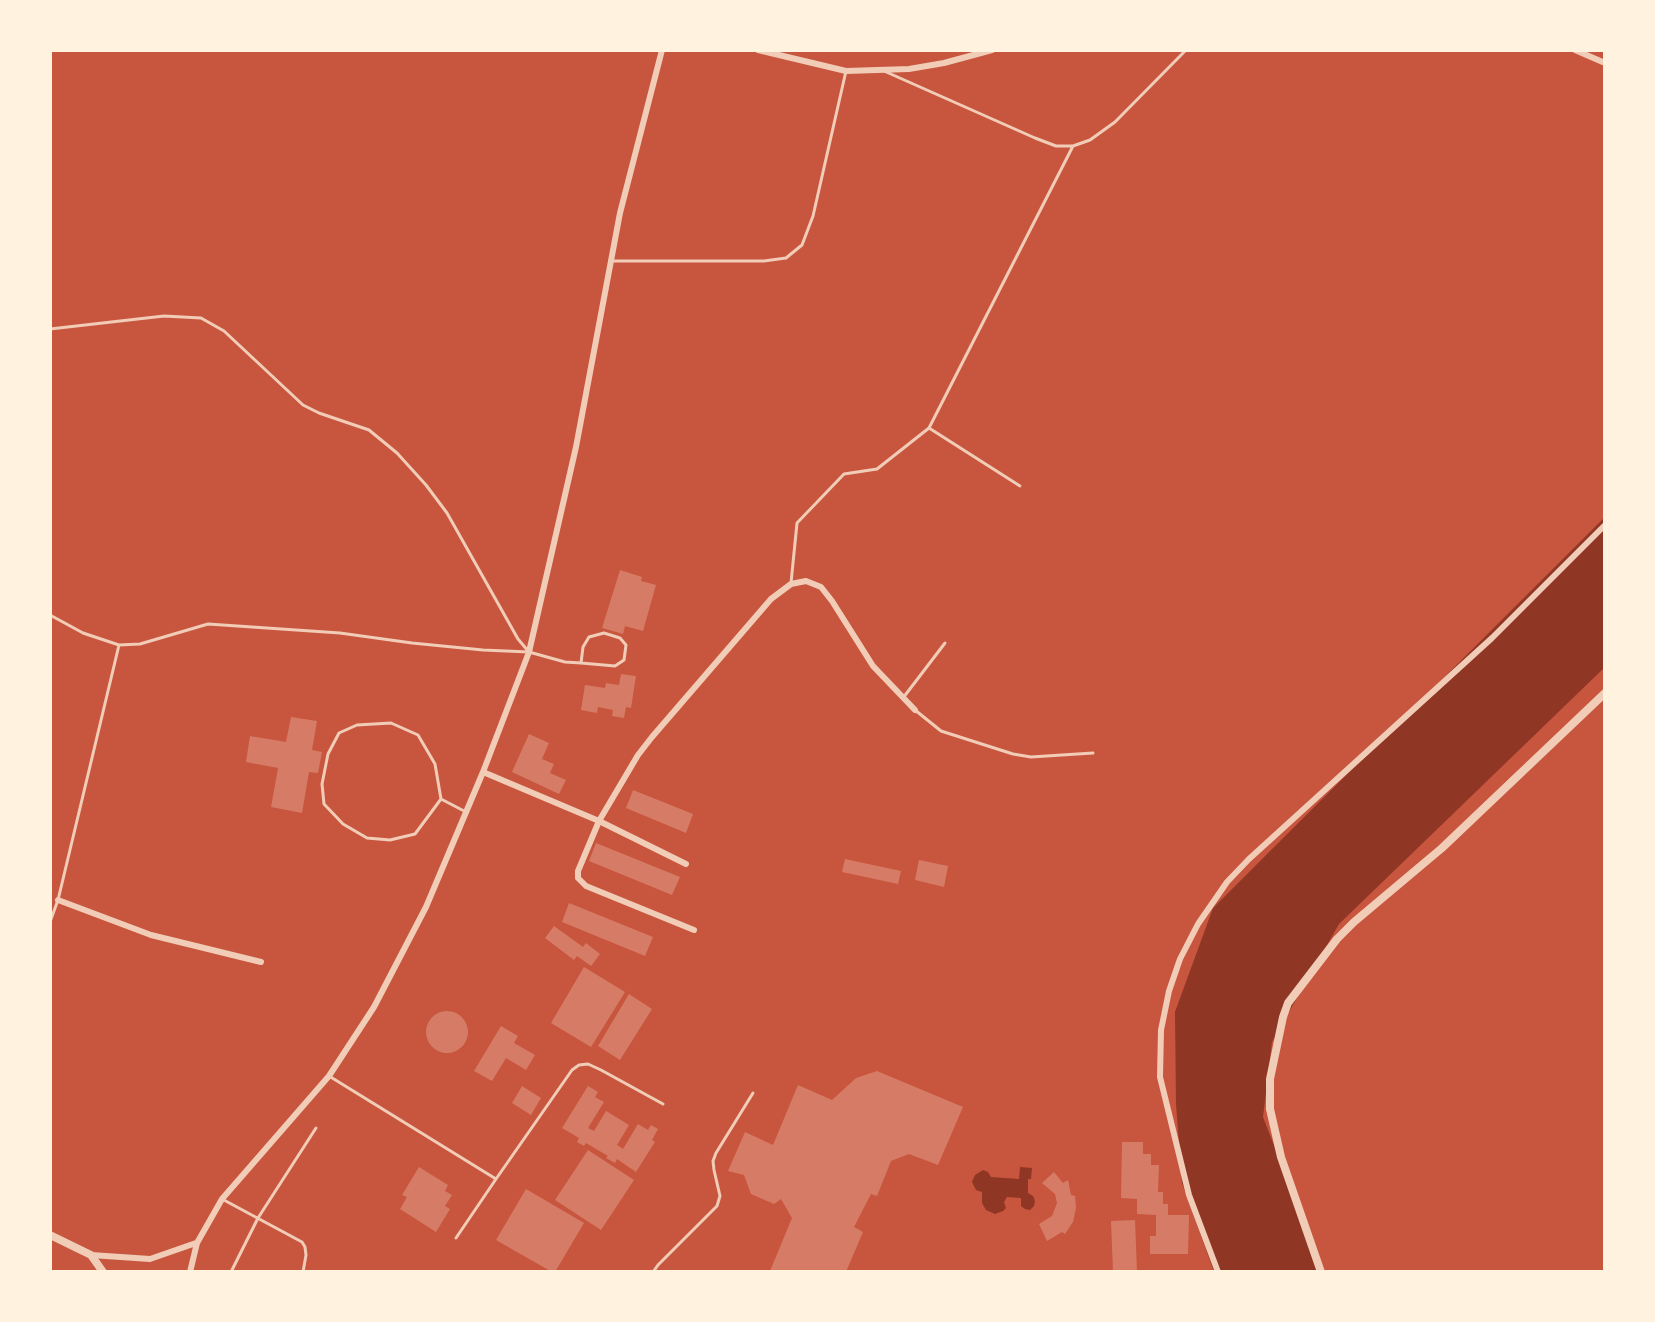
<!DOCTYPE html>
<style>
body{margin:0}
#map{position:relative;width:1655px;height:1322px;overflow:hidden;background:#c8553d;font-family:"Exo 2",sans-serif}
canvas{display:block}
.frame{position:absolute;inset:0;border:52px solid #fff3e0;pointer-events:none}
</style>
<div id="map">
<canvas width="1655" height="1322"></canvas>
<div class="frame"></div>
</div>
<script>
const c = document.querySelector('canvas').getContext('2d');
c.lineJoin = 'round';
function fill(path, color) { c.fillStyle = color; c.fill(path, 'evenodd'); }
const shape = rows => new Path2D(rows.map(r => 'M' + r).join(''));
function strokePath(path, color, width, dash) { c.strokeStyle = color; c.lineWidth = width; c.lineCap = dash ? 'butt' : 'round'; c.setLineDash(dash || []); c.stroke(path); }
const water = shape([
 [1605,517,1605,667,1339,924,1272,1042,1263,1117,1323,1272,1214,1272,1182,1183,1176,1104,1175,1012,1213,908],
 [1020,1167,1032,1168,1031,1179,1028,1179,1028,1193,1033,1196,1035,1201,1034,1206,1030,1210,1025,1209,1021,1206,1021,1198,1007,1197,1004,1202,1006,1208,1003,1211,995,1214,986,1210,982,1203,982,1192,976,1190,972,1182,975,1175,983,1170,988,1172,991,1177,1019,1179]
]);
const building = shape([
 [620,570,642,577,641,581,656,585,643,631,625,626,623,634,602,628],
 [621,674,636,676,631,708,626,707,624,718,612,716,613,710,598,707,597,713,581,710,585,685,605,688,606,683,619,685],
 [291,717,317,721,312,750,322,752,318,773,309,772,302,813,271,807,278,768,246,762,250,736,286,742],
 [529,734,549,743,542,759,554,764,550,773,566,780,559,794,512,772],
 [633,790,693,814,686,833,626,808],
 [596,843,680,877,672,895,589,861],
 [845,859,901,871,898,884,842,872],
 [919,860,948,866,944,887,915,880],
 [569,903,653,937,645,956,562,922],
 [554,926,583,947,586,943,600,954,591,966,577,956,574,960,545,938],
 [584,967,625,992,591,1047,551,1023],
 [629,994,652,1009,620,1060,598,1046],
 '426 1032a21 21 0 1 1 42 0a21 21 0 1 1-42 0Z',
 [501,1026,518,1036,514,1043,535,1055,526,1070,506,1058,492,1081,474,1071],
 [877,1071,963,1107,938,1165,909,1154,891,1161,877,1196,871,1194,854,1227,863,1232,846,1272,770,1271,792,1218,781,1199,774,1204,751,1194,744,1175,728,1171,745,1132,773,1145,798,1085,832,1100,856,1078],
 [522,1086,541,1098,531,1115,512,1103],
 [588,1086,598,1092,595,1097,604,1102,588,1128,594,1131,606,1111,629,1125,617,1145,623,1149,638,1124,648,1130,651,1125,658,1129,652,1140,655,1142,636,1172,617,1159,615,1163,606,1158,608,1156,586,1143,584,1146,577,1142,579,1138,562,1128],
 [1122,1142,1143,1142,1143,1154,1151,1154,1151,1165,1159,1165,1158,1192,1163,1192,1163,1204,1168,1204,1168,1215,1189,1215,1188,1254,1150,1254,1150,1236,1156,1236,1156,1215,1137,1214,1137,1199,1121,1198],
 [588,1150,634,1180,601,1230,555,1200],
 [419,1167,448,1185,445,1191,452,1195,445,1206,450,1209,436,1232,400,1209,407,1197,402,1195],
 [1054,1172,1063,1183,1068,1180,1071,1195,1075,1196,1076,1208,1073,1222,1065,1234,1062,1232,1047,1241,1039,1224,1052,1216,1057,1203,1055,1194,1042,1183],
 [526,1189,584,1223,555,1272,552,1272,496,1240],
 [1135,1220,1137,1272,1113,1272,1111,1221]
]);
const service = shape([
 [884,71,1035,138,1056,146,1073,146,1090,140,1115,122,1186,50],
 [611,261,764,261,786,258,802,245,813,216,846,71],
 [50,329,164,316,201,318,224,331,303,405,319,413,369,430,397,453,426,485,447,513,518,639,529,652],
 [929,428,1020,486],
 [791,583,797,523,844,474,877,469,929,428,1073,146],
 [50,615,83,633,119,645,140,644,208,624,340,633,412,643,483,650,529,652,565,662,581,663,615,666,624,660,626,645,620,638,604,633,589,637,583,647,581,663],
 [903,698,945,643],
 [915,710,941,731,1013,754,1031,757,1093,753],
 [441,799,415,834,390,840,367,838,343,824,324,804,322,784,328,754,339,733,357,725,391,723,418,735,435,764,441,799,466,812],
 [50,922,58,900,119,645],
 [329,1076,496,1179,456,1238],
 [496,1179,572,1070,579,1065,588,1064,601,1070,663,1104],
 [222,1199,302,1242,305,1247,306,1255,303,1272],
 [231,1272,258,1218,316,1128],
 [653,1272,658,1265,717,1206,720,1196,714,1170,713,1161,716,1153,753,1093]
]);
const minor = shape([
 [758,50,846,71,909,69,944,63,992,50],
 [1575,50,1605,63],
 [483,772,599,821,686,864],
 [58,900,151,935,261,962],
 [694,930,586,886,578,878,578,871,599,821,638,755,652,737,771,599,791,584,806,581,821,587,832,601,873,666,915,710],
 [91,1255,150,1259,196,1243],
 [190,1272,197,1243,222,1199,329,1076,374,1007,426,907,483,772,521,673,529,652,576,447,620,213,662,50],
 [1218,1272,1189,1195,1160,1077,1161,1030,1169,991,1180,959,1198,924,1227,882,1249,859,1492,638,1605,525]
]);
const tertiary = shape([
 [50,1235,91,1255,103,1272],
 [1321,1272,1281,1157,1270,1109,1270,1079,1283,1017,1288,1003,1337,939,1354,922,1442,848,1605,693]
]);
fill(water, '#8f3625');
fill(building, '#d67c66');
strokePath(service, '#f1ccb7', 3);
strokePath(minor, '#f1ccb7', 6);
strokePath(tertiary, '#f1ccb7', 8);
</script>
